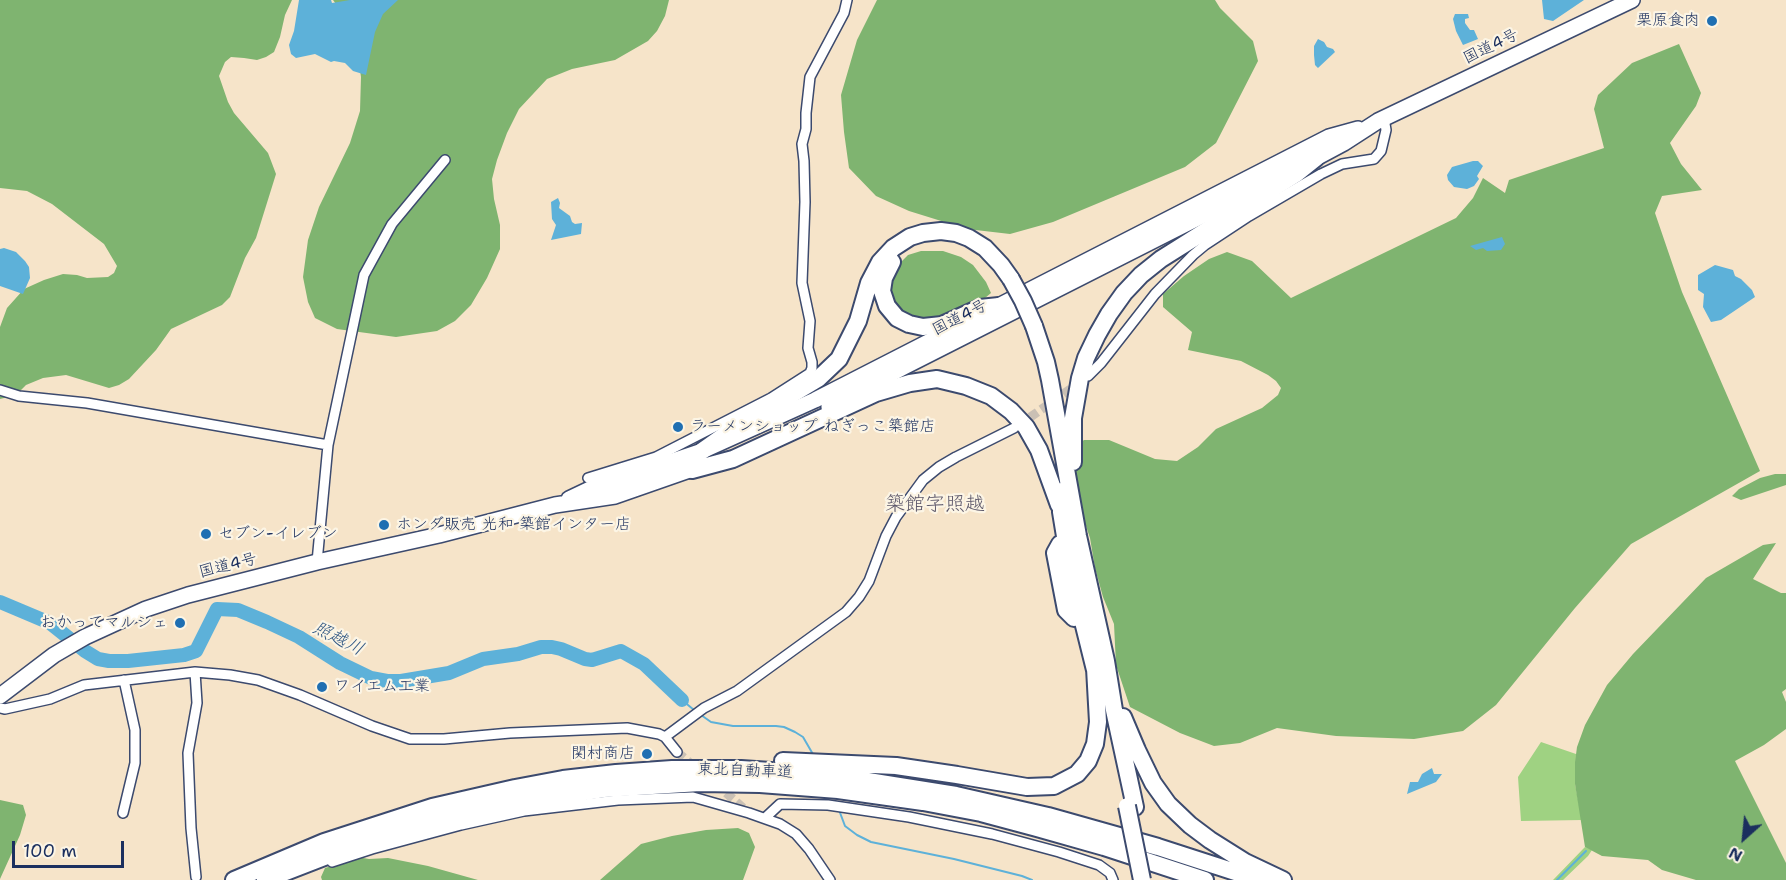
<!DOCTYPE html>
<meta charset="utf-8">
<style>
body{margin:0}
#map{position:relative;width:1786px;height:880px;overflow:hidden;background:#f6e4c9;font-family:"Shantell Sans",sans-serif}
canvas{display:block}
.north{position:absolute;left:1714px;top:808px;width:60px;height:60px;-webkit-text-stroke:4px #fcf5e5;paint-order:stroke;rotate:207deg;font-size:16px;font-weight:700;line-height:24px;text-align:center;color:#1b2f5e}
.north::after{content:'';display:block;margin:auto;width:21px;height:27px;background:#1b2f5e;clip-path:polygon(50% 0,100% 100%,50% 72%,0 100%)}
.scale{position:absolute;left:12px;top:841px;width:112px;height:27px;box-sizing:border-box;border:3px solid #1b2f5e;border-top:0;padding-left:8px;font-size:18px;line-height:21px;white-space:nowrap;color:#1b2f5e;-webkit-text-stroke:4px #fcf5e5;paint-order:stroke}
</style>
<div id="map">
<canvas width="1786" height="880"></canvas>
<div class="north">N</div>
<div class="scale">100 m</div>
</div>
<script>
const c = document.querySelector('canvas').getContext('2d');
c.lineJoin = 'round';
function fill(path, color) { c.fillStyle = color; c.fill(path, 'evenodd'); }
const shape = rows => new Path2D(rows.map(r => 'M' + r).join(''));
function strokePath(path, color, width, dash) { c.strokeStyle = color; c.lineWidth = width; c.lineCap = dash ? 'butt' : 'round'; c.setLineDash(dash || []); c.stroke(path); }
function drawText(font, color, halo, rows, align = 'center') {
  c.font = font + ' "Shantell Sans","Klee One",sans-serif'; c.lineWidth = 4.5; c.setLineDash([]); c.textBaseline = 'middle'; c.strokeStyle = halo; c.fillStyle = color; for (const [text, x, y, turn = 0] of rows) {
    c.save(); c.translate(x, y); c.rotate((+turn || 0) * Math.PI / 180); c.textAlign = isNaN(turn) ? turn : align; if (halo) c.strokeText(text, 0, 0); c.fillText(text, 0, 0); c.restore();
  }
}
const green = shape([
 [1541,742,1576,754,1575,784,1582,820,1521,821,1518,777],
 [1585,847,1592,850,1588,856,1563,880,1553,880]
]);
const forest = shape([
 [0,0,292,0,285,15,280,37,274,52,266,57,257,60,244,58,231,57,225,62,219,76,228,102,234,113,268,153,276,174,256,238,245,258,230,297,222,305,171,329,156,350,129,379,119,385,109,388,66,375,43,378,26,385,16,395,0,399,0,327,7,308,24,289,44,280,63,274,77,275,87,278,108,277,114,273,117,266,104,244,52,204,27,191,0,188],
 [333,0,669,0,665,16,657,31,648,41,615,60,572,69,547,79,519,109,507,133,497,160,492,179,494,199,500,225,500,249,487,278,471,305,455,321,437,331,396,337,337,329,315,318,308,302,303,277,308,240,319,207,350,143,360,111,361,77,357,48,345,16],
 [877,0,1215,0,1220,8,1253,41,1258,61,1216,143,1185,167,1053,222,1010,234,967,229,909,211,876,196,849,168,844,132,841,95,857,40],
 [1679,44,1701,93,1696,106,1670,143,1681,164,1702,190,1662,196,1655,213,1682,292,1760,471,1631,544,1575,608,1496,705,1463,731,1414,739,1336,736,1277,728,1240,743,1214,746,1180,733,1130,707,1116,665,1114,624,1103,597,1095,568,1090,538,1083,517,1066,483,1069,451,1084,440,1109,440,1155,459,1177,461,1198,447,1216,429,1262,408,1278,395,1281,388,1276,381,1268,375,1241,361,1188,350,1192,332,1163,307,1163,294,1184,276,1209,259,1227,252,1252,261,1291,298,1456,218,1473,198,1483,178,1505,193,1509,180,1604,148,1594,109,1598,95,1632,63],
 [921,251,943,251,961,257,973,265,986,282,991,293,985,298,953,314,933,322,901,314,890,303,890,280,896,267,908,255],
 [1775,474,1786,474,1786,485,1741,500,1732,496,1739,489,1760,478],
 [1776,543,1753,579,1781,593,1786,593,1786,689,1782,692,1786,702,1786,729,1764,745,1735,761,1786,863,1786,880,1696,880,1662,870,1648,860,1602,856,1585,847,1575,784,1575,762,1577,747,1585,725,1607,685,1633,654,1706,578,1763,545],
 [0,800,23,805,26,815,20,835,0,879],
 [738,828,749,833,755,847,743,880,600,880,641,844,672,836,706,830],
 [352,856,369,859,388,858,428,866,478,880,322,880,321,877,325,868,344,862]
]);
const water = shape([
 [299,0,331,0,332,3,350,0,398,0,383,14,375,32,366,75,353,71,345,63,334,61,331,62,315,54,296,58,291,54,289,45,294,31],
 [1542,0,1584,0,1553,21,1544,19],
 [1455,14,1468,14,1469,18,1465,19,1465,23,1470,30,1474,30,1478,39,1463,45,1456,31,1453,19],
 [1318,39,1324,42,1327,47,1333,49,1335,52,1318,68,1315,65,1314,55,1314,46],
 [1473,161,1478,161,1483,166,1477,176,1479,179,1474,186,1467,189,1454,187,1448,180,1447,175,1452,167],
 [558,198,560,203,559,208,570,216,572,222,575,224,582,223,581,234,551,240,556,225,552,219,551,202],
 [1502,237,1505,244,1501,250,1487,251,1483,248,1476,250,1470,246],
 [4,248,16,252,25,261,29,267,30,278,23,294,0,286,0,249],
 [1715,265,1733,270,1735,276,1741,279,1752,290,1755,297,1721,320,1711,322,1703,307,1704,294,1698,290,1698,275],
 [1432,768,1434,774,1442,774,1436,782,1407,794,1410,782,1418,782,1422,774]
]);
const stream = shape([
 [682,700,694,710],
 [701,715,711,722,733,726,776,726,784,727,795,732,803,737,814,756],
 [839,810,845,826,857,835,871,842,954,859,1022,876,1032,880],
 [1557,880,1586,851]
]);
const river = shape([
 [0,602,50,623,85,651,98,659,109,661,128,661,184,655,196,651,217,609,238,610,267,622,299,637,340,663,371,678,387,681,401,681,449,673,483,659,518,654,541,647,552,647,561,649,585,659,592,660,621,651,644,664,682,700]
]);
const minorTunnel = shape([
 [1019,425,1079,383],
 [677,752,696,768],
 [716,784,749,813]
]);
const minor = shape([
 [1088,376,1101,363,1155,294,1193,255,1205,245,1249,216,1321,174,1342,164,1374,159,1381,151,1386,130,1384,118],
 [0,390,19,396,87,403,328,445],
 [588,478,656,457,771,398,810,373,812,368,812,362,808,348,810,321,802,283,805,202,804,161,802,144,806,129,806,113,810,77,844,13,847,0],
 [317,562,328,445,364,275,392,224,445,160],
 [195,672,197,703,188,753,191,828,196,877],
 [0,708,5,709,50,699,84,685,195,672,230,675,258,680,300,695,372,726,410,739,444,739,510,733,627,728,659,734,665,737,677,752],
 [665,737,704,708,737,691,846,612,859,597,869,581,886,536,896,517,923,480,939,467,956,457,1014,428],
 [123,813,135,763,135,730,124,680],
 [765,818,780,804,828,805,909,817,992,834,1059,852,1099,865,1110,873,1113,880],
 [332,862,372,849,461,825,524,811,618,800,693,797,749,813,780,824,796,834,809,849,830,880]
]);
const trunk = shape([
 [829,407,904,367,1316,158,1344,143,1378,121,1632,0],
 [569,499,590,489,702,451,815,400,1329,137,1358,129],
 [0,696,54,655,85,637,146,609,188,595,317,562,439,535,555,505,615,496,701,466]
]);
const motorway = shape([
 [892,262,884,278,882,291,887,306,897,318,909,324,923,327,942,325,980,308,999,306],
 [1034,326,1046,362,1050,380,1078,536,1106,661,1114,710,1135,807],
 [702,451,726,434,818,379,839,359,858,321,869,283,880,262,893,248,910,237,923,233,941,231,956,233,969,238,985,248,1001,265,1011,279],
 [1073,462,1073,418,1080,378,1086,358,1097,335,1109,314,1124,293,1141,275,1161,259,1296,174,1316,158],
 [692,470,733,459,876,393,910,383,937,379,966,386,991,396,1011,411,1026,427,1039,450,1059,505],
 [1061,491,1061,512,1071,573,1097,678],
 [1060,544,1055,553,1066,610,1074,618],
 [1123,717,1137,750,1153,783,1168,804,1190,825,1210,840,1245,862,1283,880],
 [783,761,896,766,957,775,1027,787,1054,786,1077,774,1088,761,1095,744,1098,722,1095,668],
 [234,880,324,842,432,807,515,788,563,779,616,773,672,769,741,769,830,775,956,795,1048,816,1158,847,1260,880],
 [265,880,376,837,471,812,518,802,604,789,700,783,760,784,838,790,923,802,981,813,1037,828,1104,847,1205,880]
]);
const motorwayBridge = shape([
 [1011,279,1023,301,1034,326],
 [1127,806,1142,880]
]);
const markers = [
 [1712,21,6,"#1f6fb2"],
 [678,427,6,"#1f6fb2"],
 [384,525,6,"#1f6fb2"],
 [206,534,6,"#1f6fb2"],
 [180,623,6,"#1f6fb2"],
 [322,687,6,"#1f6fb2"],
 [647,754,6,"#1f6fb2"]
];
const poiNames = [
 ["栗原食肉",1700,21,"right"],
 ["ラーメンショップ ねぎっこ築館店",690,427],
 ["ホンダ販売 光和 築館インター店",396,525],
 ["セブン-イレブン",218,534],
 ["おかってマルシェ",168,623,"right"],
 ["ワイエム工業",334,687],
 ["関村商店",635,754,"right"]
];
const streetNames = [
 ["国道4号",1491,47,-26],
 ["国道4号",960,318,-27],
 ["国道4号",228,566,-14],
 ["東北自動車道",745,771,2]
];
const waterNames = [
 ["照越川",338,639,27]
];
const quarterNames = [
 ["築館字照越",935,505]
];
fill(green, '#9fd282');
fill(forest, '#7fb470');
fill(water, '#5db1d9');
strokePath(stream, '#5db1d9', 2);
strokePath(river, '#5db1d9', 14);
strokePath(minorTunnel, '#cac0b4', 9, [9, 4.5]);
strokePath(minor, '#3c4a6e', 12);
strokePath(trunk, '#3c4a6e', 18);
strokePath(motorway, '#3c4a6e', 20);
strokePath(minor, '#fff', 9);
strokePath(trunk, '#fff', 15);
strokePath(motorway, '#fff', 16);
strokePath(motorwayBridge, '#3c4a6e', 20, []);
strokePath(motorwayBridge, '#fff', 16);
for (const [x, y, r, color] of markers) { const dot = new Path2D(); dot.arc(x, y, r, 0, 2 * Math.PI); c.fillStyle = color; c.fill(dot); strokePath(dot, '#fcf5e5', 2); }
drawText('16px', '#1b2f5e', '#fcf5e5', poiNames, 'left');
drawText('16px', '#1b2f5e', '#fcf5e5', streetNames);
drawText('italic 18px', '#2f5683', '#fcf5e5', waterNames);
drawText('20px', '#5c576a', '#fcf5e5', quarterNames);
</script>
